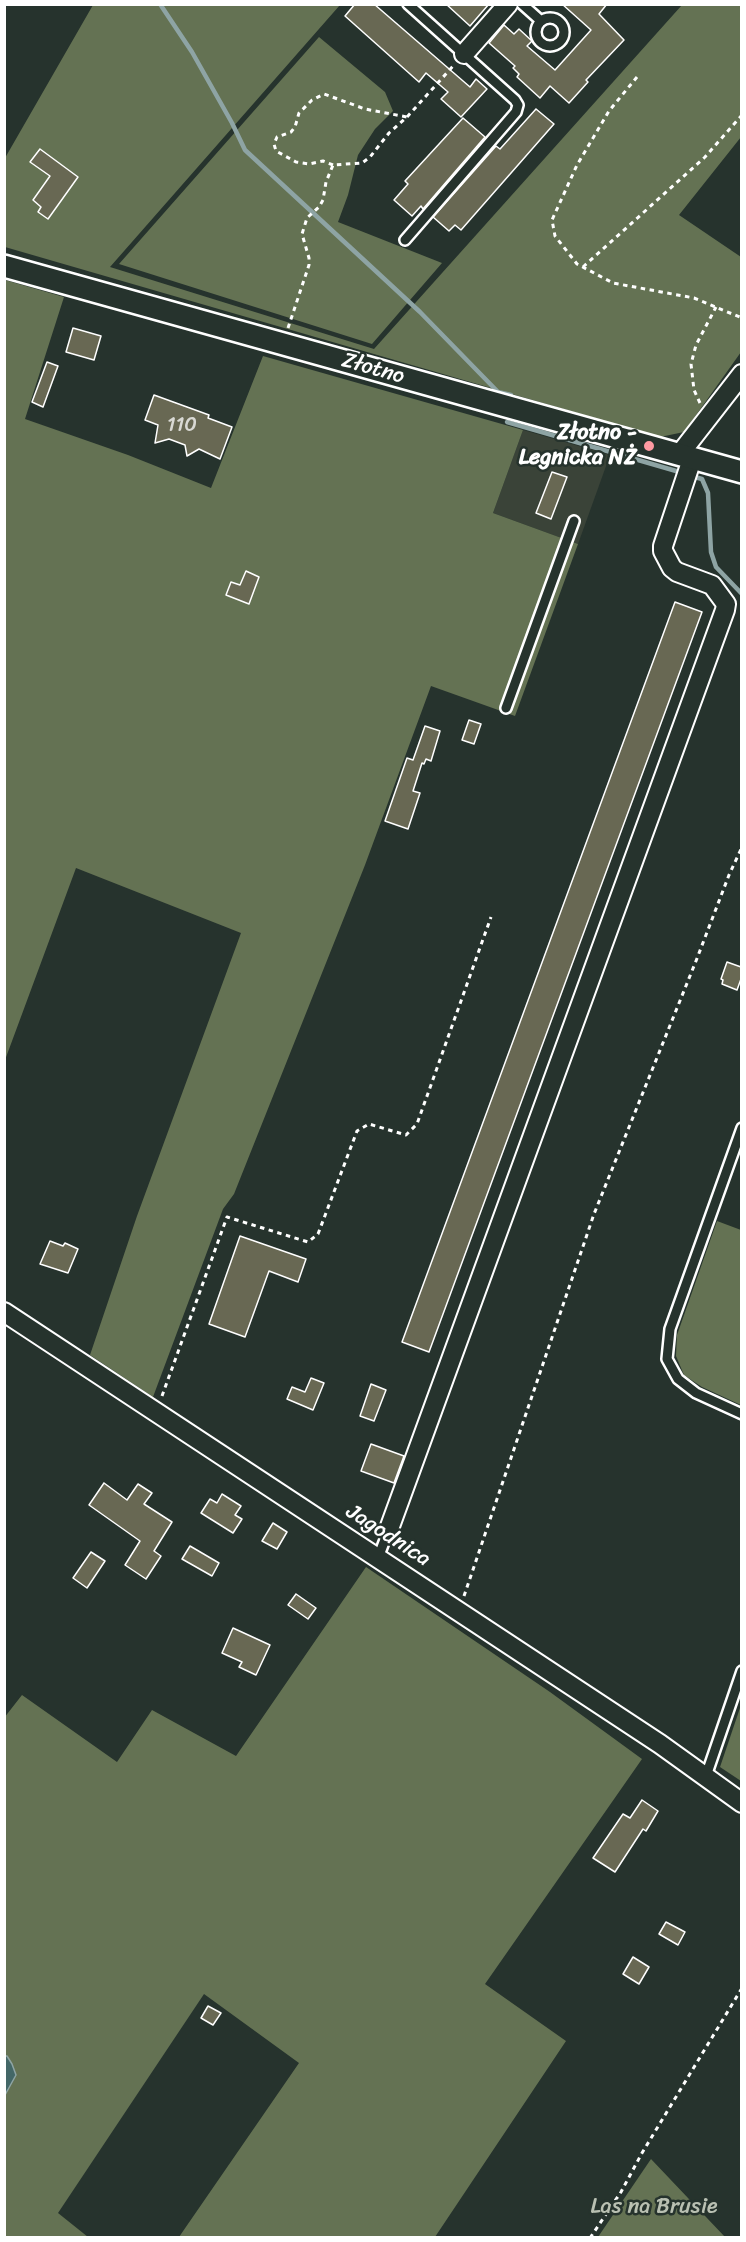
<!DOCTYPE html>
<meta charset="utf-8">
<style>
body{margin:0}
#map{position:relative;width:746px;height:2242px;overflow:hidden;background:#26332d;font-family:Sriracha,sans-serif}
canvas{display:block}
.frame{position:absolute;inset:0;border:6px solid #fff;pointer-events:none}
</style>
<div id="map">
<canvas width="746" height="2242"></canvas>
<div class="frame"></div>
</div>
<script>
const c = document.querySelector('canvas').getContext('2d');
c.lineJoin = 'round';
function fill(path, color) { c.fillStyle = color; c.fill(path, 'evenodd'); }
const shape = rows => new Path2D(rows.map(r => 'M' + r).join(''));
function strokePath(path, color, width, dash) { c.strokeStyle = color; c.lineWidth = width; c.lineCap = dash ? 'butt' : 'round'; c.setLineDash(dash || []); c.stroke(path); }
function drawText(font, color, halo, rows, align = 'center') {
  c.font = font + ' Sriracha,sans-serif'; c.lineWidth = 5; c.setLineDash([]); c.textBaseline = 'middle'; c.strokeStyle = halo; c.fillStyle = color; for (const [text, x, y, turn = 0] of rows) {
    c.save(); c.translate(x, y); c.rotate((+turn || 0) * Math.PI / 180); c.textAlign = isNaN(turn) ? turn : align; if (halo) c.strokeText(text, 0, 0); c.fillText(text, 0, 0); c.restore();
  }
}
const built = shape([
 [523,430,610,455,578,544,493,513]
]);
const green = shape([
 [93,5,340,5,110,267,374,349,682,5,741,5,741,137,679,215,741,257,741,352,684,432,660,437,5,247,5,158],
 [319,37,385,92,393,111,375,129,358,155,348,195,338,222,442,263,372,344,119,264],
 [5,280,64,297,25,419,128,455,211,488,263,356,523,430,493,513,578,544,515,716,431,686,365,865,234,1194,223,1209,153,1397,90,1355,137,1216,241,933,76,868,5,1060],
 [717,1221,741,1230,741,1405,702,1387,684,1375,676,1356,677,1335],
 [366,1567,550,1692,642,1759,485,1984,566,2041,435,2237,179,2237,299,2063,204,1994,58,2213,88,2237,5,2238,4,1718,22,1695,117,1762,152,1710,236,1756],
 [741,1705,741,1781,720,1767],
 [651,2159,725,2237,598,2237]
]);
const water = shape([
 [5,2056,7,2056,12,2064,16,2075,5,2095,5,2056]
]);
const stream = shape([
 [160,4,192,52,232,123,245,150,420,312,498,392,511,395],
 [507,422,683,473],
 [691,476,702,479,708,493,711,552,716,567,742,594]
]);
const building = shape([
 [355,4,374,4,470,87,476,79,487,89,461,117,441,99,448,92,426,73,419,82,345,16,355,4],
 [446,4,489,4,470,26,446,4],
 [562,4,607,4,599,14,624,40,586,80,588,82,569,103,550,86,540,98,517,77,519,74,513,68,515,66,489,43,504,25,514,34,519,29,532,41,527,46,555,70,591,30,562,4],
 [536,109,554,124,461,230,455,225,449,231,433,217,496,146,500,149,536,109],
 [463,118,485,137,423,209,421,206,412,216,394,200,408,184,405,181,463,118],
 [40,149,78,177,48,219,38,212,41,207,33,200,50,176,30,162,40,149],
 [73,328,101,336,94,360,66,352,73,328],
 [47,362,58,366,43,407,32,402,47,362],
 [154,395,209,415,208,418,232,427,220,459,199,449,187,456,185,445,169,439,155,443,158,425,145,420,154,395],
 [552,472,567,477,551,519,536,513,552,472],
 [246,571,259,577,249,604,226,595,231,582,240,585,246,571],
 [675,602,702,612,429,1352,402,1342,675,602],
 [469,720,481,724,474,744,462,740,469,720],
 [425,726,440,731,431,761,426,759,424,764,422,763,413,791,420,793,408,829,385,821,407,758,413,760,425,726],
 [727,962,741,967,741,979,737,990,722,984,723,980,721,979,727,962],
 [240,1236,306,1259,298,1282,269,1271,245,1337,209,1324,240,1236],
 [50,1241,63,1246,65,1243,78,1249,68,1273,40,1264,50,1241],
 [311,1378,324,1383,313,1410,287,1399,292,1387,305,1392,311,1378],
 [371,1384,386,1390,374,1421,360,1416,371,1384],
 [371,1444,404,1456,394,1483,361,1471,371,1444],
 [104,1483,127,1500,138,1484,152,1493,144,1504,172,1522,154,1551,161,1556,146,1579,125,1565,140,1541,89,1505,104,1483],
 [222,1494,241,1506,235,1515,242,1519,233,1533,201,1513,210,1499,217,1503,222,1494],
 [273,1523,287,1532,277,1549,262,1541,273,1523],
 [190,1546,219,1563,212,1576,182,1559,190,1546],
 [91,1552,105,1561,87,1588,73,1578,91,1552],
 [296,1594,316,1608,308,1619,288,1605,296,1594],
 [233,1628,270,1645,256,1675,239,1667,242,1662,222,1653,233,1628],
 [642,1800,658,1811,646,1831,643,1829,615,1872,593,1858,623,1814,630,1818,642,1800],
 [666,1922,685,1932,678,1945,659,1934,666,1922],
 [633,1957,649,1967,639,1984,623,1974,633,1957],
 [208,2006,221,2013,213,2025,201,2018,208,2006]
]);
const path = shape([
 [637,77,609,111,577,165,552,220,555,236,577,264,613,283,694,298,742,318],
 [333,165,323,161,309,164,296,162,276,151,274,144,277,137,291,132,295,127,299,113,312,100,324,94,365,109,407,117],
 [583,267,705,157,742,115],
 [288,328,309,265,309,258,302,234,307,218,319,207,323,200,326,182,333,165,362,163,370,157,389,133,407,117,454,65],
 [700,403,694,390,691,364,696,345,716,307],
 [162,1396,227,1217,308,1242,318,1234,357,1131,369,1124,406,1135,417,1124,491,917],
 [464,1596,594,1214,696,961,729,875,742,847],
 [590,2238,621,2192,642,2153,742,1988]
]);
const service = shape([
 [522,4,541,21],
 '536 32a14 14 0 1 1 28 0a14 14 0 1 1-28 0Z',
 [405,240,516,112,518,105,515,100,408,4],
 [506,708,574,521],
 [742,1128,670,1329,667,1359,678,1379,696,1393,742,1414],
 [378,1558,389,1529],
 [706,1776,742,1671]
]);
const minor = shape([
 [464,54,508,4],
 [679,455,742,374],
 [4,1312,660,1744,742,1803],
 [389,1529,725,610,726,604,712,585,677,572,672,568,663,551,663,546,692,459]
]);
const tertiary = shape([
 [4,266,742,472]
]);
const markers = [
 [649,446,6,"#ff9aa2"]
];
const numberNames = [
 ["110",182,426]
];
const streetNames = [
 ["Złotno",373,369,16],
 ["Jagodnica",388,1536,33]
];
const poiNames = [
 ["Złotno -",637,433],
 ["Legnicka NŻ",637,458]
];
const parkNames = [
 ["Las na Brusie",654,2207]
];
fill(built, '#3a4338');
fill(green, '#647253');
fill(water, '#436767');
strokePath(water, '#8ea4a4', 1.5);
strokePath(stream, '#8ea4a4', 4.5);
fill(building, '#686853');
strokePath(building, '#fff', 1.5);
strokePath(service, '#fff', 14);
strokePath(minor, '#fff', 22);
strokePath(tertiary, '#fff', 26);
strokePath(path, '#fff', 3, [4.5, 4.5]);
strokePath(service, '#26332d', 9);
strokePath(minor, '#26332d', 18);
strokePath(tertiary, '#26332d', 21);
for (const [x, y, r, color] of markers) { const dot = new Path2D(); dot.arc(x, y, r, 0, 2 * Math.PI); c.fillStyle = color; c.fill(dot); strokePath(dot, '#26332d', 2); }
drawText('20px', '#d9d9d4', null, numberNames);
drawText('22px', '#fff', '#26332d', streetNames);
drawText('bold 22px', '#fff', '#26332d', poiNames, 'right');
drawText('22px', '#b9c0b2', '#26332d', parkNames);
</script>
